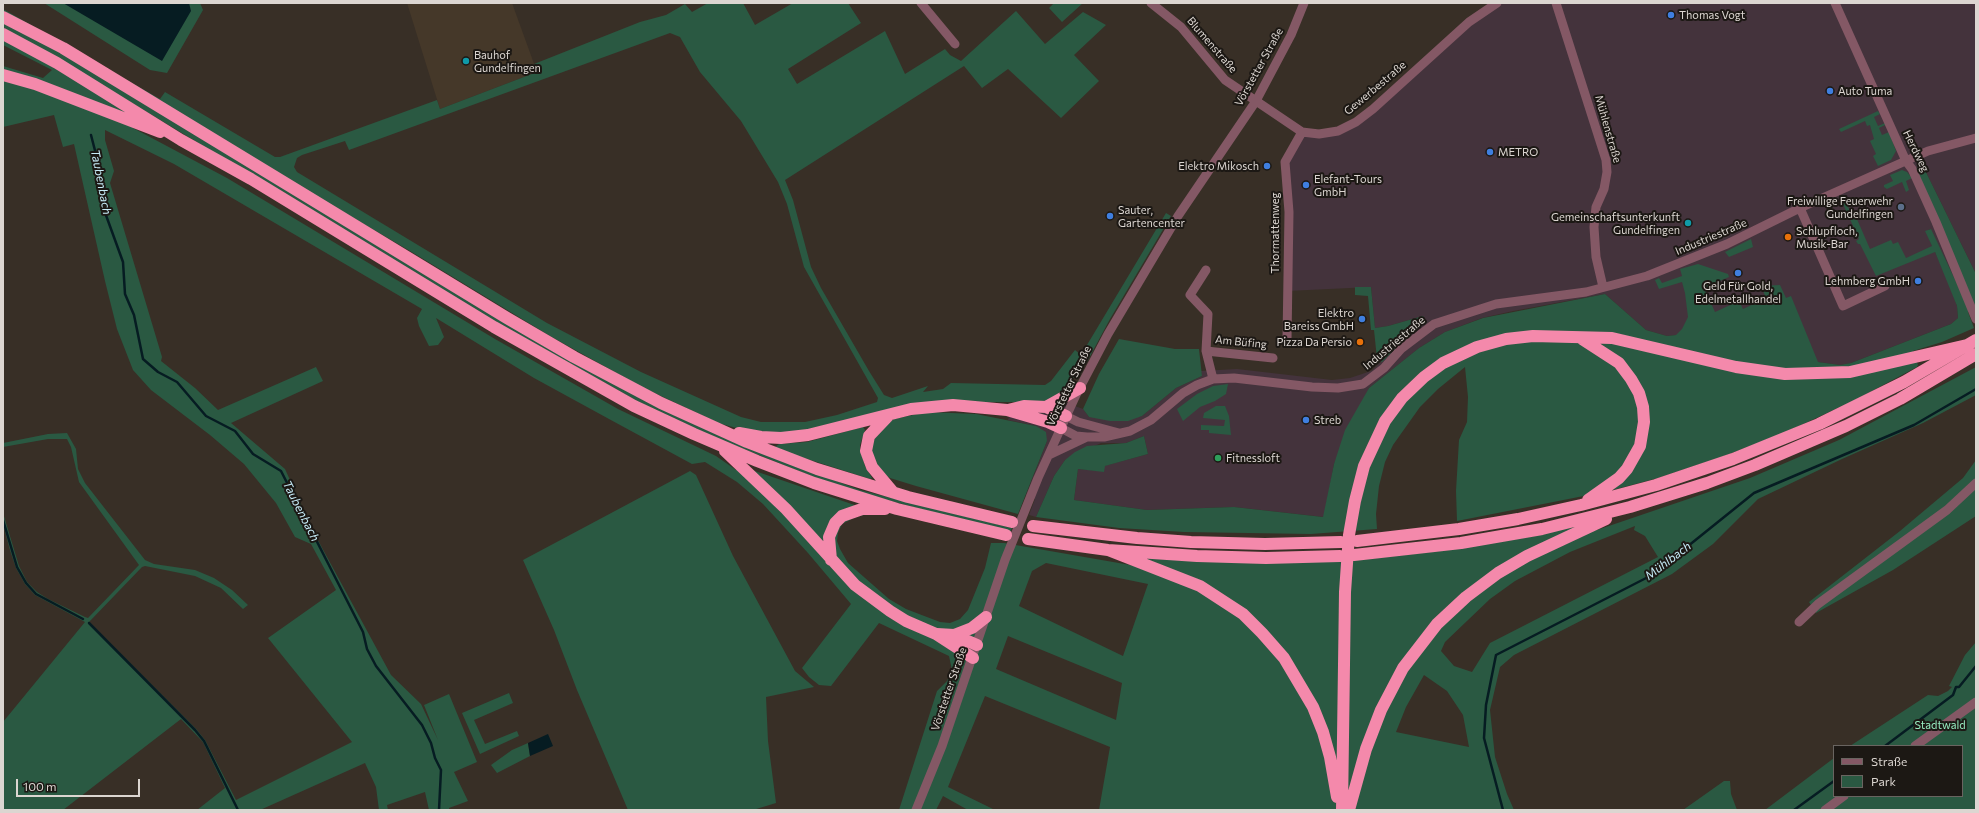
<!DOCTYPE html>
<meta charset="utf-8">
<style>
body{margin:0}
#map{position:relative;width:1979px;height:813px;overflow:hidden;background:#382f26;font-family:Commissioner,sans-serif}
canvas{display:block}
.frame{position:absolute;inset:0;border:4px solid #dcd6d1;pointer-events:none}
.legend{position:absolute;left:1833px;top:745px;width:130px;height:52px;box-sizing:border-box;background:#1c1814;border:1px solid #696460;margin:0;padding:5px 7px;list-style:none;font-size:12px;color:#dcd6d1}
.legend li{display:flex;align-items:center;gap:8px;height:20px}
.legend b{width:20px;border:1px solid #696460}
.scale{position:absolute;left:16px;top:779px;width:124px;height:18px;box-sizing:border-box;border:2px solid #dcd6d1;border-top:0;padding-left:5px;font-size:12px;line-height:14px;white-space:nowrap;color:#dcd6d1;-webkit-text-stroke:3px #1c1814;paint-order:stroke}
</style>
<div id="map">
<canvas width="1979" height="813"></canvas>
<div class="frame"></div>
<ul class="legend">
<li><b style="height:5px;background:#845865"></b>Straße</li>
<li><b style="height:11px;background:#2a5942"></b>Park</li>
</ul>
<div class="scale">100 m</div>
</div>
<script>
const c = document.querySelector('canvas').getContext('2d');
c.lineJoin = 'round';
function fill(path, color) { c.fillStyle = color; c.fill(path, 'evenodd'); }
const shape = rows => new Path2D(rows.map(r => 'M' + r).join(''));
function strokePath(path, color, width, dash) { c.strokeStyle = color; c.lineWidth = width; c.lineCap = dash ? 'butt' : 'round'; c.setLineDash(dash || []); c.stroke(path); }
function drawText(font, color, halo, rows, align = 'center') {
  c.font = font + ' Commissioner,sans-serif'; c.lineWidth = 4; c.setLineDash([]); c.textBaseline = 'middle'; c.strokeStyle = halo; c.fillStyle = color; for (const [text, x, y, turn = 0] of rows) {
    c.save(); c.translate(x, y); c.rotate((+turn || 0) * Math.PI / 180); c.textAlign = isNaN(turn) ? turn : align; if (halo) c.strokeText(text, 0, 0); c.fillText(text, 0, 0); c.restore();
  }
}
const commercial = shape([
 [1497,3,1976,3,1976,274,1923,166,1915,169,1968,307,1930,229,1926,232,1949,283,1957,306,1958,318,1951,324,1851,363,1840,365,1818,362,1676,335,1667,336,1646,330,1605,294,1513,311,1482,318,1445,332,1419,348,1369,388,1334,464,1324,517,1234,507,1147,510,1074,500,1078,469,1104,471,1104,466,1148,454,1144,436,1126,443,1101,443,1065,460,1054,476,1036,517,1029,515,1035,499,1026,495,1047,441,1036,426,1008,420,1013,403,1053,398,1083,409,1089,417,1142,416,1176,388,1202,376,1201,371,1237,369,1332,380,1350,378,1371,371,1405,340,1425,319,1423,316,1388,326,1375,328,1371,287,1287,291,1285,162,1302,132,1311,134,1356,122]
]);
const built = shape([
 [407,3,512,3,537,72,440,109]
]);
const green = shape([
 [44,3,200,3,203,10,167,73,150,70],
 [708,3,743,3,755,25,793,3,848,3,861,23,788,69,797,84,885,31,905,74,945,49,950,55,961,61,1016,11,1045,44,1083,12,1106,25,1074,55,1099,81,1061,118,1008,69,982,88,964,66,785,180,793,200,811,267,821,288,869,371,884,395,892,398,928,386,923,392,943,389,951,383,1045,385,1051,381,1075,350,1081,355,1166,213,1171,216,1110,319,1088,360,1062,392,1053,398,1041,402,966,402,784,435,740,429,718,423,640,386,550,336,410,251,3,13,3,9,160,99,165,92,275,157,280,157,437,100,440,109,537,72,534,64,640,22,666,15,685,4,692,12],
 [670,33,680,37,700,72,741,121,778,182,787,204,804,267,878,398,877,402,837,415,805,422,761,422,741,417,641,372,547,323,297,172,294,167,297,158,302,155,345,141,349,150],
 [1054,3,1083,3,1062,22,1049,8],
 [3,21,77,61,480,306,760,452,860,490,1012,528,1010,533,839,487,673,421,492,320,74,68,3,28],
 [3,38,138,117,133,128,227,178,495,339,618,409,716,456,736,470,749,469,878,513,858,516,842,524,838,533,837,541,840,549,848,563,889,599,906,609,940,622,950,623,960,619,968,610,985,568,991,543,1004,543,1136,566,1145,557,1358,560,1449,550,1534,536,1581,523,1597,530,1750,478,1839,440,1976,367,1976,395,1923,423,1842,459,1758,499,1713,544,1672,574,1514,655,1500,667,1490,710,1495,757,1507,794,1514,810,1099,810,1110,747,985,696,948,787,995,810,968,810,943,796,936,810,899,810,937,691,947,681,952,670,949,656,879,623,831,686,819,685,809,677,802,668,851,604,808,553,763,504,737,482,705,462,692,464,609,419,534,378,436,318,444,337,438,345,429,346,419,326,417,318,422,309,174,164,105,130,105,140,114,171,110,183,162,357,161,361,195,388,218,410,316,367,323,381,231,423,285,469,314,533,391,675,421,704,438,740,424,705,449,694,477,762,454,772,468,801,449,808,449,810,429,810,425,792,387,805,388,810,379,810,376,787,365,763,260,810,197,810,225,788,203,742,181,719,63,810,3,810,3,722,85,622,35,595,25,584,16,568,10,550,3,524,3,513,19,566,27,582,37,592,48,599,85,617,88,618,139,565,79,482,71,447,67,439,48,439,3,447,3,443,48,434,67,433,76,449,78,469,85,483,145,560,154,564,195,570,214,578,232,590,248,605,243,609,221,588,195,576,145,566,142,567,89,622,196,729,205,740,236,800,352,742,268,638,336,590,311,544,295,537,276,503,244,464,210,435,151,390,133,370,117,329,105,281,74,144,63,147,54,115,3,127,3,66,43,78,52,70,3,45],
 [1635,526,1634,530,1645,536,1658,557,1656,558,1490,643,1472,672,1454,666,1441,651,1445,642,1490,599,1515,581,1570,552],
 [1046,563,1148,584,1123,656,1019,606,1032,571],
 [1008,636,1122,683,1116,720,996,669],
 [1424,675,1447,691,1463,715,1469,747,1396,732,1406,707],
 [1878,111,1880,114,1874,117,1878,126,1885,123,1885,125,1879,128,1882,135,1889,132,1896,151,1891,160,1878,166,1873,156,1876,154,1870,141,1874,139,1870,125,1867,126,1865,121,1841,132,1839,129],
 [1923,166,1976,274,1976,308,1914,169],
 [1902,170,1907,172,1912,178,1906,181,1909,190,1906,192,1902,182,1887,189,1884,187,1884,185,1893,181,1890,175],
 [1845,201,1850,211,1853,210,1870,249,1891,240,1893,244,1898,242,1906,258,1932,246,1925,231,1931,229,1968,307,1968,312,1974,328,1942,342,1913,351,1918,365,1917,367,1855,400,1784,433,1724,456,1658,478,1609,491,1457,521,1456,491,1459,440,1467,422,1468,397,1465,367,1438,389,1420,407,1393,445,1385,462,1379,486,1376,514,1377,529,1311,534,1184,532,1119,528,1036,517,1054,476,1065,460,1075,452,1087,446,1126,443,1144,436,1148,454,1105,466,1104,472,1078,469,1074,500,1147,510,1234,507,1323,517,1334,464,1345,430,1369,388,1419,348,1445,332,1483,318,1605,294,1646,330,1667,336,1676,335,1682,329,1688,317,1685,293,1682,282,1659,289,1655,280,1659,278,1662,283,1682,276,1680,269,1698,264,1728,274,1729,277,1704,288,1715,312,1739,301,1743,309,1766,298,1761,286,1780,285,1786,298,1791,296,1818,362,1840,365,1851,363,1951,324,1958,318,1957,306,1935,252,1876,276,1860,244,1858,244,1856,241,1859,239,1843,204],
 [1751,239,1753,247,1729,257,1725,252],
 [1355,287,1371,287,1375,328,1388,326,1423,316,1425,319,1382,362,1377,359,1374,330,1371,330,1368,296,1355,295],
 [1119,339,1175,349,1199,349,1202,376,1176,388,1142,416,1128,421,1110,421,1089,417,1083,409,1099,374],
 [1228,384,1226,394,1215,401,1200,407,1183,421,1177,409,1197,394,1213,386],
 [1216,406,1225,406,1229,416,1231,435,1209,433,1209,430,1201,430,1201,425,1224,426,1225,420,1203,418,1204,413],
 [927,412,976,414,1036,426,1046,432,1047,441,1018,514,916,486,890,478,878,470,872,460,870,442,876,431,894,419],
 [863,427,865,430,860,445,860,449,865,466,872,478,870,479,779,450,775,447,779,444,807,442],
 [1976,460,1976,516,1893,570,1816,613,1809,602,1900,531,1963,478],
 [690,471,696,475,733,556,795,671,814,687,766,697,768,741,776,803,753,810,628,810,577,690,554,630,523,560],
 [1976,642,1976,810,1765,810,1834,758,1834,796,1962,796,1962,746,1850,746,1928,695,1938,696,1948,691,1952,687,1949,686,1965,655],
 [509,693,513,703,474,720,485,744,517,731,519,736,480,754,462,713],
 [528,743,530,756,497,773,491,765,512,750],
 [1724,781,1730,781,1731,794,1737,810,1683,810]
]);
const water = shape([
 [63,3,189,3,191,11,162,61],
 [548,734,553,746,530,756,528,743]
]);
const stream = shape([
 [91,135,100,170,103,207,123,262,125,294,134,315,143,359,158,372,177,382,206,416,235,431,253,454,281,471,363,632,367,649,376,666,422,725,431,743,435,758,441,770,439,810],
 [3,520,17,567,26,583,36,594,83,619],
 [89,623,195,730,204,741,238,810],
 [1885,746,1953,695,1956,687,1959,687,1976,666],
 [1503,810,1484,738,1486,705,1496,655,1652,575,1754,493,1914,425,1976,389],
 [1794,810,1834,781]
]);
const minor = shape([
 [921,3,955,44],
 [1151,3,1181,27,1225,80,1302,132,1319,134,1338,131,1356,122,1373,109,1469,22,1497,3],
 [1556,3,1606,160,1607,172,1604,189,1596,207,1594,227,1596,257,1603,287],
 [1835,3,1906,161,1912,169,1936,222,1976,319],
 [1800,208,1843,306,1885,286],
 [1206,270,1190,295,1208,314,1206,351,1213,379],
 [1287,339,1289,212,1285,162,1302,132],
 [1206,351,1273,358],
 [1066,416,1078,422,1119,433],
 [1061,428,1076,436,1087,437,1104,437,1130,431,1151,420,1183,393,1197,385,1213,379,1234,378,1312,387,1338,388,1363,384,1384,368,1401,349,1434,324,1496,304,1586,292,1647,276,1727,244,1800,208,1928,151,1976,138],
 [1049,455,1087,437],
 [1799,622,1818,604,1947,510,1976,483],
 [1915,746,1976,702],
 [916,810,942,746,1005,560,1038,478,1076,395,1108,334,1178,216,1256,101,1291,35,1304,3],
 [1825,810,1844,796]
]);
const highway = shape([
 [3,17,63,48,507,318,574,357,661,403,747,442,817,469,908,497,1012,522],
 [3,34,57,63,181,140,251,179,494,327,634,406,694,434,757,461,814,483,897,509,1006,535],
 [3,75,35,84,160,132],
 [1582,339,1619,363,1631,379,1639,393,1643,407,1644,422,1640,446,1627,469,1619,478,1588,500],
 [1046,407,1066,416],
 [1008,410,1024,406,1046,407,1080,388],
 [888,416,869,436,866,451,872,467,893,492],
 [739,433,761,437,781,438,808,435,911,409,953,405,1007,410,1048,422,1061,428],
 [725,451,786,509,855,585,890,611,906,621,936,634,973,658],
 [1033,526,1137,538,1191,542,1265,544,1341,542],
 [1028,539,1108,550,1197,556,1266,558,1340,556],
 [1357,541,1459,529,1518,519,1581,505,1656,485,1733,459,1819,424,1904,382,1976,340],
 [1108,550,1200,586,1243,614,1262,633,1284,658,1313,707,1323,732,1330,757,1337,797],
 [1354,555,1461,543,1542,529,1630,507,1707,483,1755,465,1846,426,1900,399,1976,354],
 [831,560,829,537,835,523,842,516,862,509,885,509],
 [937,634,954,635,977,645],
 [954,635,972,628,986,617],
 [1342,810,1345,592,1349,535,1355,501,1364,466,1385,421,1402,398,1424,377,1443,363,1477,347,1506,339,1533,336,1612,338,1736,367,1785,374,1850,372,1967,345],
 [1349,810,1366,749,1381,710,1403,668,1437,624,1466,597,1498,573,1527,556,1606,519]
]);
const markers = [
 [1671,15,4,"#3f7fe0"],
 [466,61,4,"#0f9aa8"],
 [1830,91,4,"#3f7fe0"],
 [1490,152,4,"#3f7fe0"],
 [1267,166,4,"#3f7fe0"],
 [1306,185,4,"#3f7fe0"],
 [1901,207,4,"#5c6f8a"],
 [1110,216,4,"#3f7fe0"],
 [1688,223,4,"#0f9aa8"],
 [1788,237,4,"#e8710a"],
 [1738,273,4,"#3f7fe0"],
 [1918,281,4,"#3f7fe0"],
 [1362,319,4,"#3f7fe0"],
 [1360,342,4,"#e8710a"],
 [1306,420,4,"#3f7fe0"],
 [1218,458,4,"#2e9e5b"]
];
const poiNames = [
 ["Thomas Vogt",1679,15],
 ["Bauhof",474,55],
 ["Gundelfingen",474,68],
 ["Auto Tuma",1838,91],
 ["METRO",1498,152],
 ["Elektro Mikosch",1259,166,"right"],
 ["Elefant-Tours",1314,179],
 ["GmbH",1314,192],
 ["Freiwillige Feuerwehr",1893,201,"right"],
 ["Gundelfingen",1893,214,"right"],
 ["Sauter,",1118,210],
 ["Gartencenter",1118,223],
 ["Gemeinschaftsunterkunft",1680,217,"right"],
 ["Gundelfingen",1680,230,"right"],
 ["Schlupfloch,",1796,231],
 ["Musik-Bar",1796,244],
 ["Lehmberg GmbH",1910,281,"right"],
 ["Geld Für Gold,",1738,286,"center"],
 ["Edelmetallhandel",1738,299,"center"],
 ["Elektro",1354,313,"right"],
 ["Bareiss GmbH",1354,326,"right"],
 ["Pizza Da Persio",1352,342,"right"],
 ["Streb",1314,420],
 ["Fitnessloft",1226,458]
];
const streetNames = [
 ["Blumenstraße",1212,45,49],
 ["Vörstetter Straße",1259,67,-61],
 ["Gewerbestraße",1375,88,-40],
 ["Mühlenstraße",1608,129,74],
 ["Herdweg",1916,151,64],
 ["Thormattenweg",1275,233,-90],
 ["Industriestraße",1711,237,-23],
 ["Am Büfing",1241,342,6],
 ["Industriestraße",1394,343,-40],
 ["Vörstetter Straße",1069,386,-64],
 ["Vörstetter Straße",949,689,-71]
];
const parkNames = [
 ["Stadtwald",1940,725]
];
const waterNames = [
 ["Taubenbach",101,182,79],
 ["Taubenbach",301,511,63],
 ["Mühlbach",1668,561,-37]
];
fill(commercial, '#44333c');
fill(built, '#453829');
fill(green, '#2a5942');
fill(water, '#061c22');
strokePath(stream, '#061c22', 2.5);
strokePath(minor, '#845865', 9);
strokePath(highway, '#f489ab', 12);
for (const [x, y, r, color] of markers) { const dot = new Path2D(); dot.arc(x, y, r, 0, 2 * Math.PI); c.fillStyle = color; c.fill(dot); strokePath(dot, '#1c1814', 1.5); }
drawText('11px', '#dcd6d1', '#1c1814', poiNames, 'left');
drawText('11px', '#dcd6d1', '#1c1814', streetNames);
drawText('11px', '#96ecc0', '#1c1814', parkNames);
drawText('italic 12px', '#c6ebf7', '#1c1814', waterNames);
</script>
